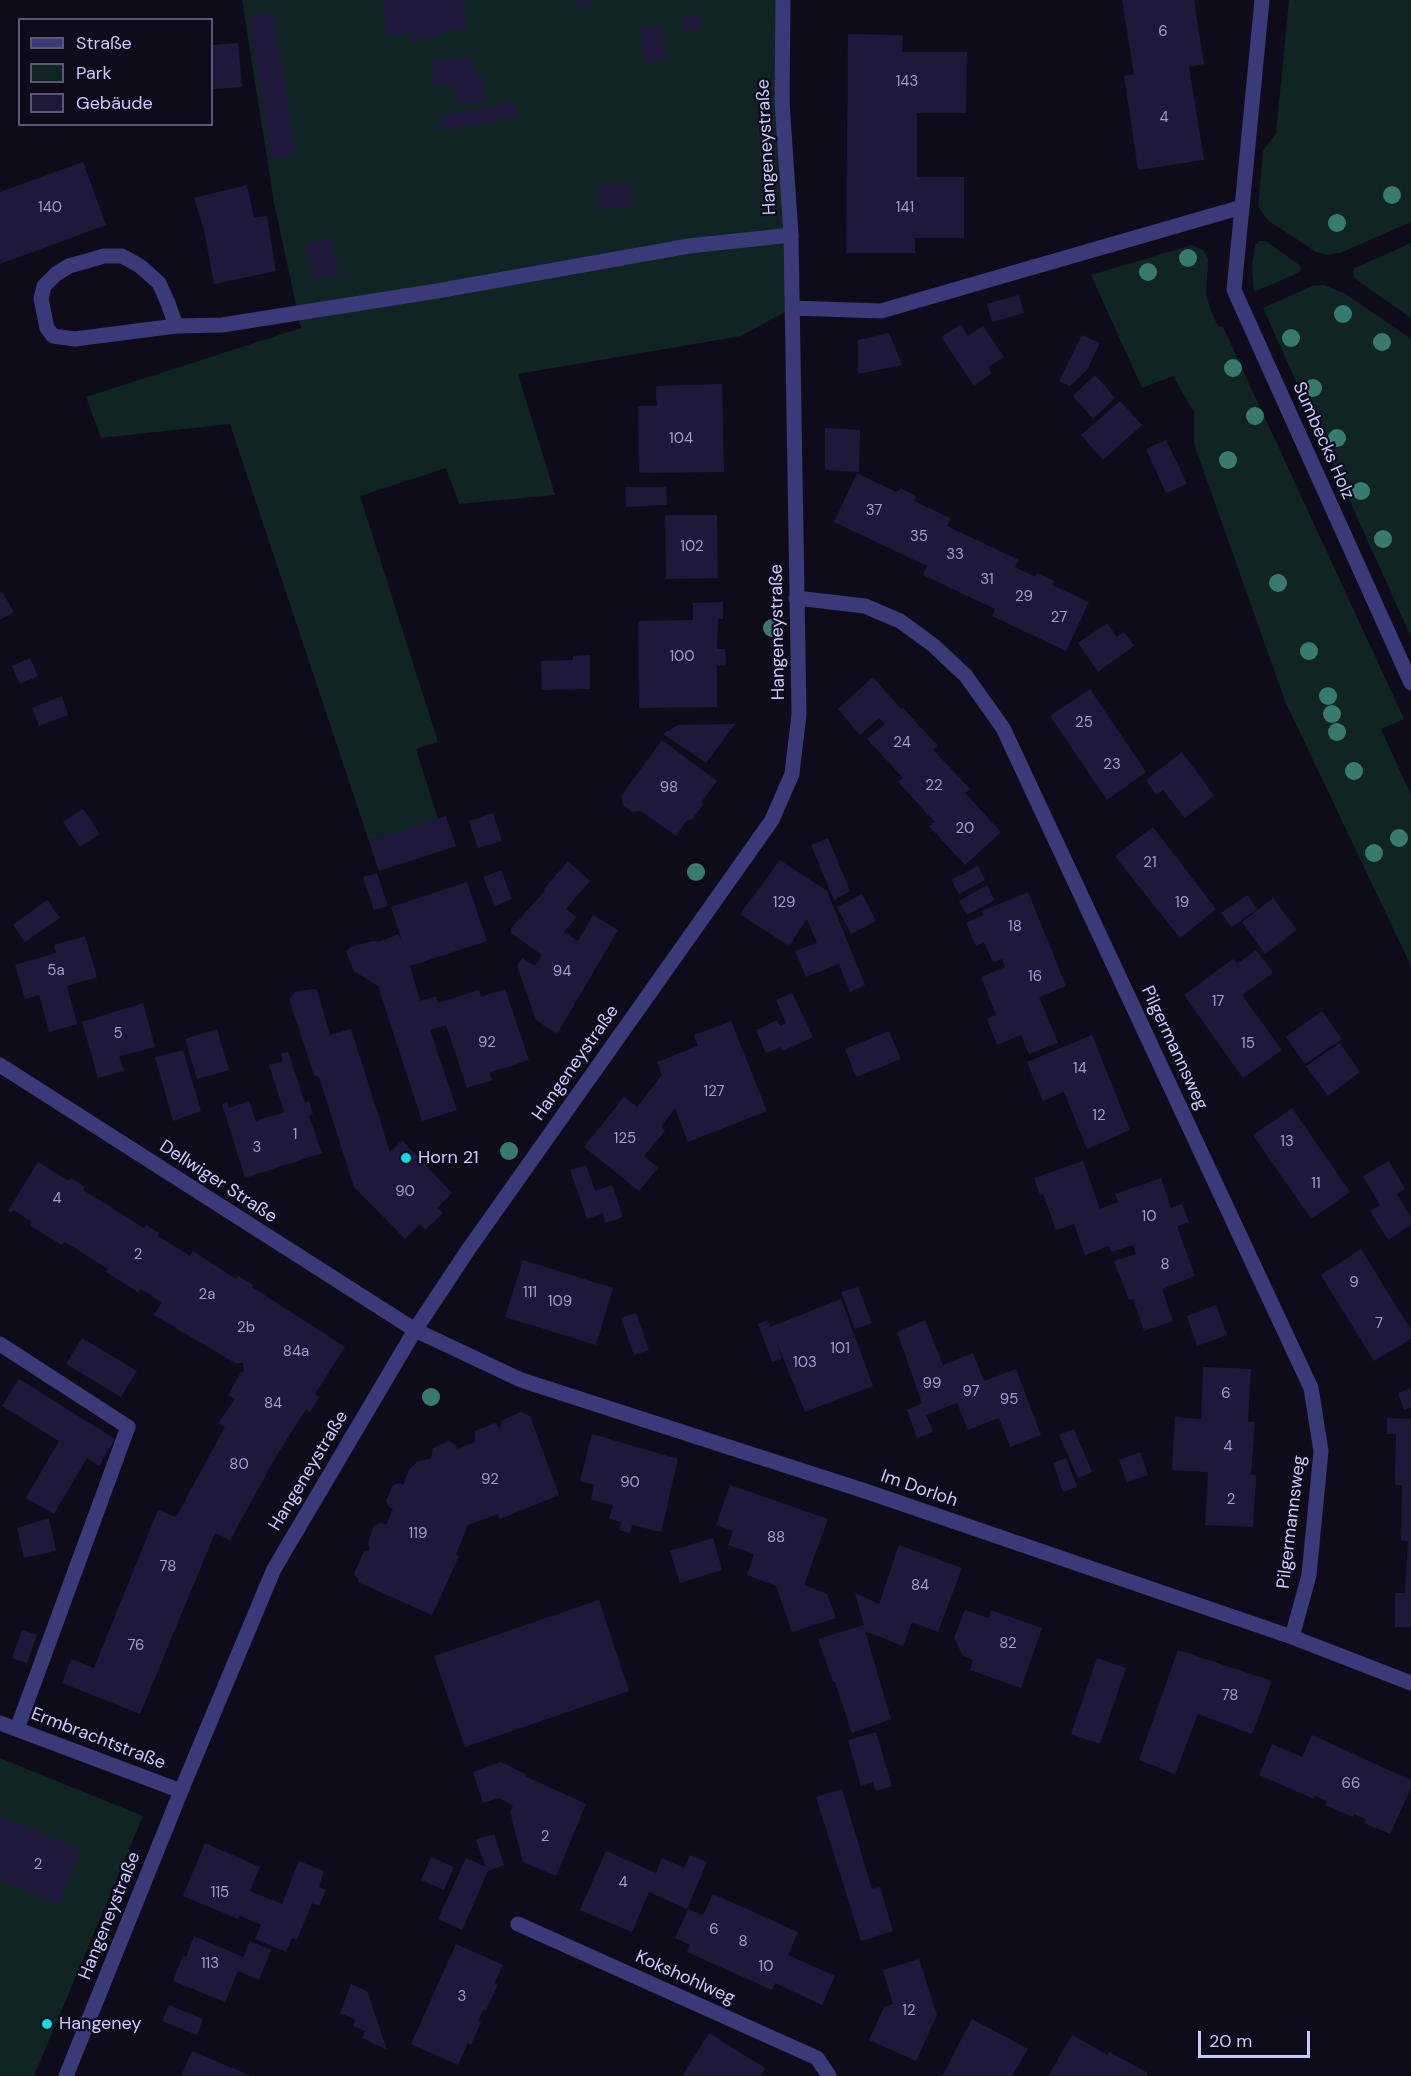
<!DOCTYPE html>
<meta charset="utf-8">
<style>
body{margin:0}
#map{position:relative;width:1411px;height:2076px;overflow:hidden;background:#0e0c1b;font-family:"DM Sans",sans-serif}
canvas{display:block}
.legend{position:absolute;left:18px;top:18px;width:195px;height:108px;box-sizing:border-box;background:#0e0c1b;border:2px solid #5a5875;margin:0;padding:8px 10px;list-style:none;font-size:18px;color:#ccc9fc}
.legend li{display:flex;align-items:center;gap:12px;height:30px}
.legend b{width:30px;border:2px solid #5a5875}
.scale{position:absolute;left:1198px;top:2031px;width:112px;height:27px;box-sizing:border-box;border:3px solid #ccc9fc;border-top:0;padding-left:8px;font-size:18px;line-height:21px;white-space:nowrap;color:#ccc9fc;-webkit-text-stroke:4px #0e0c1b;paint-order:stroke}
</style>
<div id="map">
<canvas width="1411" height="2076"></canvas>
<ul class="legend">
<li><b style="height:8px;background:#393a77"></b>Straße</li>
<li><b style="height:16px;background:#0f2423"></b>Park</li>
<li><b style="height:16px;background:#1e193b"></b>Gebäude</li>
</ul>
<div class="scale">20 m</div>
</div>
<script>
const c = document.querySelector('canvas').getContext('2d');
c.lineJoin = 'round';
function fill(path, color) { c.fillStyle = color; c.fill(path, 'evenodd'); }
const shape = rows => new Path2D(rows.map(r => 'M' + r).join(''));
function strokePath(path, color, width, dash) { c.strokeStyle = color; c.lineWidth = width; c.lineCap = dash ? 'butt' : 'round'; c.setLineDash(dash || []); c.stroke(path); }
function drawText(font, color, halo, rows, align = 'center') {
  c.font = font + ' "DM Sans",sans-serif'; c.lineWidth = 4.5; c.setLineDash([]); c.textBaseline = 'middle'; c.strokeStyle = halo; c.fillStyle = color; for (const [text, x, y, turn = 0] of rows) {
    c.save(); c.translate(x, y); c.rotate((+turn || 0) * Math.PI / 180); c.textAlign = isNaN(turn) ? turn : align; if (halo) c.strokeText(text, 0, 0); c.fillText(text, 0, 0); c.restore();
  }
}
const green = shape([
 [242,0,789,0,792,308,741,336,518,374,555,495,459,504,446,468,360,496,438,742,416,749,438,819,369,841,230,424,101,438,86,397,301,328,274,203],
 [1289,0,1411,0,1411,222,1340,253,1327,255,1316,252,1269,221,1258,207,1263,151,1276,133],
 [1259,241,1266,241,1298,264,1301,267,1300,272,1254,292,1252,268,1255,245],
 [1411,243,1411,318,1354,278,1353,272,1355,268],
 [1192,245,1203,250,1208,259,1206,294,1212,314,1218,326,1223,327,1404,719,1381,729,1411,795,1411,966,1285,701,1194,444,1194,412,1173,376,1142,388,1091,275],
 [1324,285,1346,294,1411,339,1411,637,1263,308,1312,286],
 [0,1758,143,1816,34,2076,0,2076]
]);
const building = shape([
 [382,0,463,0,467,27,427,39,411,42,411,33,387,36],
 [575,0,589,0,590,5,576,8],
 [1122,0,1194,0,1204,64,1189,67,1204,160,1138,170,1124,76,1134,74],
 [274,13,296,156,271,159,249,17],
 [700,14,702,29,684,32,682,16],
 [661,25,666,60,645,63,641,27],
 [848,34,903,35,902,52,967,52,966,113,917,113,917,177,964,177,964,238,915,238,915,253,846,253],
 [238,43,242,87,213,89,212,45],
 [473,57,474,76,483,75,485,103,456,105,455,85,434,86,432,60],
 [514,102,517,117,442,131,440,116],
 [83,162,106,225,0,264,0,192],
 [630,182,633,206,600,210,598,186],
 [247,185,254,218,267,216,276,271,214,284,204,230,194,198],
 [331,237,339,276,313,281,306,243],
 [1019,295,1024,313,992,322,987,304],
 [961,324,968,336,983,326,1004,357,988,367,992,373,974,386,941,337],
 [889,333,902,365,858,374,858,340],
 [1082,335,1100,343,1087,370,1070,386,1059,381],
 [1095,375,1115,398,1093,419,1073,396],
 [722,384,724,472,639,473,638,406,657,406,656,386],
 [1120,401,1142,425,1103,460,1081,435],
 [825,428,860,430,859,472,825,470],
 [1166,440,1187,484,1166,493,1146,449],
 [857,473,896,492,901,488,916,496,914,501,950,518,947,526,1019,560,1015,567,1035,577,1037,573,1054,581,1052,585,1089,602,1066,651,992,616,995,609,923,575,927,566,834,522],
 [625,487,666,487,667,505,626,507],
 [665,515,717,515,718,578,666,579],
 [2,592,14,612,0,620,0,593],
 [723,602,723,619,718,619,717,649,725,649,726,665,717,666,717,707,639,708,638,621,693,620,693,603],
 [1107,623,1117,637,1124,632,1134,646,1098,672,1078,643],
 [590,655,590,689,542,690,541,661,573,660,573,656],
 [30,658,38,676,20,684,12,666],
 [873,677,901,709,903,708,938,746,933,750,970,789,965,793,1001,832,965,865,929,826,935,822,898,782,903,778,867,739,885,724,879,718,860,735,838,709],
 [1090,689,1146,772,1107,800,1050,716],
 [62,696,68,715,39,726,32,708],
 [735,724,706,763,663,734,678,725],
 [662,740,717,781,702,801,703,805,691,820,687,820,676,836,641,811,632,812,623,805,621,796],
 [1182,752,1214,796,1185,818,1163,790,1156,795,1146,780],
 [83,809,100,834,80,847,63,822],
 [493,813,502,841,478,848,469,821],
 [446,816,456,846,379,871,369,841],
 [1153,827,1216,909,1180,938,1115,856],
 [828,838,850,891,834,900,811,845],
 [780,860,827,891,865,985,850,992,839,964,806,977,795,951,817,943,807,919,789,946,740,914],
 [568,861,590,881,566,909,577,917,564,932,578,941,593,915,618,930,557,1034,536,1020,517,966,522,958,535,966,542,955,511,933,511,928,545,891,544,889],
 [978,866,985,880,959,894,951,880],
 [501,870,512,899,495,906,483,877],
 [377,873,388,906,374,910,363,877],
 [467,882,487,941,410,966,420,1001,436,996,438,1003,479,990,481,997,505,989,529,1060,489,1073,492,1080,467,1088,446,1025,430,1030,457,1110,422,1121,378,986,354,971,346,952,351,947,358,945,373,941,379,942,398,934,403,943,391,907],
 [987,885,995,900,967,915,959,901],
 [1028,892,1066,986,1039,997,1058,1043,1029,1054,1021,1035,997,1045,987,1019,996,1015,981,977,1005,967,1002,959,993,962,984,942,976,946,966,923,984,915,982,911],
 [862,894,876,921,851,934,837,907],
 [1247,895,1257,909,1232,927,1221,913],
 [1273,898,1297,930,1265,954,1242,922],
 [47,900,60,918,25,942,13,925],
 [85,936,97,977,67,986,77,1024,49,1032,39,995,25,999,15,965,56,953,54,945],
 [1256,950,1273,973,1242,995,1282,1050,1243,1078,1184,995,1233,959,1238,963],
 [315,989,317,990,330,1035,351,1029,390,1152,402,1140,452,1193,437,1208,443,1213,425,1230,420,1224,405,1239,354,1187,319,1077,314,1075,289,999,296,991],
 [792,993,813,1037,783,1051,781,1047,766,1053,756,1030,777,1020,780,1026,786,1023,776,1000],
 [143,1003,155,1047,119,1056,124,1071,98,1078,82,1022],
 [1322,1011,1342,1039,1305,1064,1286,1037],
 [731,1021,767,1111,688,1142,675,1108,661,1127,665,1131,644,1156,658,1168,639,1191,584,1147,624,1097,637,1107,662,1075,657,1062,698,1046,694,1035],
 [217,1029,229,1070,197,1079,185,1039],
 [889,1031,901,1059,856,1077,845,1049],
 [1092,1035,1130,1130,1087,1149,1064,1092,1043,1101,1027,1062],
 [1340,1043,1360,1072,1328,1096,1306,1066],
 [183,1050,201,1111,173,1121,155,1057],
 [288,1052,305,1103,309,1101,313,1114,309,1116,322,1153,245,1178,222,1104,227,1102,229,1108,249,1101,256,1121,284,1112,269,1065,283,1061,281,1054],
 [1292,1108,1350,1192,1311,1219,1253,1135],
 [1083,1161,1100,1209,1118,1202,1115,1194,1161,1178,1171,1208,1182,1204,1189,1222,1178,1226,1178,1229,1195,1276,1162,1289,1173,1321,1144,1331,1133,1299,1129,1300,1114,1261,1136,1254,1133,1245,1111,1252,1109,1246,1085,1255,1074,1224,1056,1230,1043,1194,1040,1195,1034,1178],
 [1389,1161,1405,1189,1397,1194,1411,1218,1411,1225,1388,1240,1370,1211,1380,1205,1363,1176],
 [38,1162,69,1181,71,1178,85,1187,83,1190,144,1228,146,1225,159,1233,158,1236,190,1256,193,1251,236,1279,238,1276,253,1285,252,1287,345,1347,315,1394,319,1397,310,1412,306,1409,277,1455,230,1540,215,1533,140,1714,62,1683,71,1659,94,1668,158,1510,176,1517,225,1427,218,1423,235,1399,228,1395,241,1372,244,1372,243,1363,235,1363,154,1315,162,1302,140,1289,138,1292,106,1272,108,1269,65,1242,62,1245,30,1226,32,1222,13,1210,11,1213,8,1211],
 [586,1165,595,1191,612,1185,623,1217,605,1223,603,1213,587,1219,570,1170],
 [1361,1249,1411,1330,1411,1339,1374,1361,1321,1275],
 [523,1260,613,1288,596,1345,505,1317],
 [858,1287,872,1323,855,1329,841,1292],
 [841,1299,873,1386,805,1412,777,1343,782,1359,772,1362,758,1324,767,1320,770,1327],
 [1216,1305,1227,1335,1197,1346,1187,1316],
 [636,1313,649,1350,634,1355,621,1318],
 [925,1320,943,1365,973,1353,984,1381,1016,1369,1041,1435,1010,1447,999,1418,968,1430,957,1403,926,1415,933,1432,917,1438,907,1410,922,1403,897,1332],
 [82,1338,137,1371,121,1397,66,1364],
 [1203,1367,1251,1369,1248,1422,1255,1422,1251,1474,1256,1475,1253,1527,1205,1525,1208,1472,1172,1470,1175,1417,1201,1419],
 [19,1379,115,1439,99,1466,87,1458,54,1514,26,1498,59,1441,2,1406],
 [1411,1388,1411,1407,1404,1410,1398,1393],
 [521,1412,530,1416,559,1495,500,1519,498,1514,468,1525,456,1554,459,1556,432,1615,358,1582,359,1580,354,1574,364,1551,370,1550,368,1543,374,1525,382,1523,386,1525,393,1509,389,1507,386,1501,393,1485,400,1483,403,1485,409,1470,417,1462,431,1458,433,1448,449,1441,456,1445,457,1449,475,1442,475,1431,495,1423,500,1428,502,1420],
 [1387,1418,1411,1419,1411,1627,1395,1627,1395,1593,1405,1593,1408,1541,1401,1540,1402,1485,1395,1485,1396,1434,1387,1434],
 [1074,1429,1092,1472,1078,1478,1059,1435],
 [592,1434,678,1459,661,1532,632,1525,630,1533,619,1530,621,1522,609,1519,613,1505,591,1500,594,1485,580,1481],
 [1140,1452,1148,1475,1127,1482,1119,1460],
 [1066,1458,1077,1487,1063,1492,1053,1463],
 [730,1485,828,1519,804,1585,827,1594,836,1618,792,1632,776,1586,747,1575,754,1554,728,1545,733,1531,716,1525],
 [49,1518,56,1551,24,1558,17,1528],
 [713,1538,722,1570,680,1583,670,1551],
 [899,1545,962,1568,938,1632,912,1622,903,1646,865,1631,891,1719,852,1733,835,1682,833,1682,818,1639,864,1625,855,1593,879,1604],
 [599,1600,629,1691,465,1747,434,1656],
 [965,1610,989,1618,991,1610,1042,1628,1021,1688,970,1670,973,1660,963,1656,954,1638],
 [22,1630,37,1635,27,1663,12,1658],
 [1178,1650,1272,1681,1252,1734,1198,1714,1175,1774,1139,1760],
 [1097,1658,1126,1668,1100,1744,1071,1734],
 [876,1732,892,1786,876,1791,873,1782,861,1786,848,1740],
 [1312,1735,1411,1780,1411,1788,1390,1834,1364,1823,1366,1819,1354,1814,1353,1817,1325,1805,1327,1801,1315,1796,1314,1799,1259,1775,1272,1744,1302,1757],
 [501,1762,525,1774,525,1776,586,1804,556,1876,523,1862,510,1812,513,1805,499,1798,483,1803,473,1772],
 [842,1789,872,1889,880,1887,893,1931,861,1941,816,1797],
 [0,1816,81,1850,59,1904,0,1880],
 [494,1834,504,1865,488,1871,462,1930,438,1919,466,1858,486,1867,476,1840],
 [205,1843,260,1867,250,1891,282,1904,299,1861,324,1871,319,1887,326,1890,319,1906,312,1903,297,1940,292,1938,286,1952,255,1939,261,1925,240,1916,238,1919,183,1896],
 [606,1851,656,1873,662,1858,684,1868,690,1855,707,1862,687,1909,649,1892,632,1932,580,1910],
 [431,1857,454,1867,444,1890,421,1880],
 [713,1894,798,1932,788,1955,835,1976,822,2005,775,1983,772,1990,687,1952,690,1945,675,1938,688,1909,703,1915],
 [194,1936,243,1957,250,1941,271,1950,259,1980,238,1971,225,2002,173,1981,183,1955,186,1957],
 [456,1944,503,1965,494,1983,498,1985,486,2010,483,2009,478,2021,481,2022,471,2045,468,2043,458,2065,411,2044],
 [919,1959,937,2015,916,2061,869,2040,884,2007,893,2004,883,1970],
 [351,1984,367,1991,387,2050,362,2038,365,2031,353,2026,356,2020,340,2013],
 [169,2005,203,2019,197,2035,162,2021],
 [972,2019,1028,2049,1012,2076,942,2076],
 [709,2033,765,2068,760,2076,682,2076],
 [1072,2035,1108,2055,1109,2052,1148,2073,1147,2076,1048,2076],
 [192,2051,251,2076,181,2076]
]);
const lane = shape([
 [176,326,168,303,159,283,140,266,122,256,104,256,69,266,56,274,44,286,41,299,47,328,53,336,75,339,176,326,222,325,437,291,689,246,791,235],
 [0,1344,128,1427,17,1729]
]);
const street = shape([
 [1262,0,1234,290,1411,683],
 [792,308,881,311,1242,207],
 [796,598,865,606,900,621,933,645,966,676,1003,728,1311,1388,1321,1451,1309,1575,1292,1637],
 [0,1065,415,1330,521,1380,865,1491,1292,1637,1411,1683],
 [0,1723,181,1791],
 [518,1924,817,2058,829,2076],
 [66,2076,181,1791,274,1569,415,1330,468,1250,772,820,792,774,799,714,791,235,782,102,783,0]
]);
const trees = [
 [1392,195],
 [1337,223],
 [1188,258],
 [1148,272],
 [1343,314],
 [1291,338],
 [1382,342],
 [1233,368],
 [1313,388],
 [1255,416],
 [1337,438],
 [1228,460],
 [1361,491],
 [1383,539],
 [1278,583],
 [772,628],
 [1309,651],
 [1328,696],
 [1332,714],
 [1337,732],
 [1354,771],
 [1399,838],
 [1374,853],
 [696,872],
 [509,1151],
 [431,1397]
];
const markers = [
 [406,1158,6,"#0ddae4"],
 [47,2024,6,"#0ddae4"]
];
const numberNames = [
 ["6",1163,32],
 ["143",907,82],
 ["4",1164,118],
 ["140",50,208],
 ["141",905,208],
 ["104",681,439],
 ["37",874,511],
 ["35",919,537],
 ["102",692,547],
 ["33",955,555],
 ["31",987,580],
 ["29",1024,597],
 ["27",1059,618],
 ["100",682,657],
 ["25",1084,723],
 ["24",902,743],
 ["23",1112,765],
 ["22",934,786],
 ["98",669,788],
 ["20",965,829],
 ["21",1150,863],
 ["129",784,903],
 ["19",1182,903],
 ["18",1015,927],
 ["5a",56,971],
 ["94",562,972],
 ["16",1035,977],
 ["17",1218,1002],
 ["5",118,1034],
 ["92",487,1043],
 ["15",1248,1044],
 ["14",1080,1069],
 ["127",714,1092],
 ["12",1099,1116],
 ["1",295,1135],
 ["125",625,1139],
 ["13",1287,1142],
 ["3",257,1148],
 ["11",1316,1184],
 ["90",405,1192],
 ["4",57,1199],
 ["10",1149,1217],
 ["2",138,1255],
 ["8",1165,1265],
 ["9",1354,1283],
 ["111",530,1293],
 ["2a",207,1295],
 ["109",560,1302],
 ["7",1379,1324],
 ["2b",246,1328],
 ["101",840,1349],
 ["84a",296,1352],
 ["103",805,1363],
 ["99",932,1384],
 ["97",971,1392],
 ["6",1226,1394],
 ["95",1009,1400],
 ["84",273,1404],
 ["4",1228,1447],
 ["80",239,1465],
 ["92",490,1480],
 ["90",630,1483],
 ["2",1231,1500],
 ["119",418,1534],
 ["88",776,1538],
 ["78",168,1567],
 ["84",920,1586],
 ["82",1008,1644],
 ["76",136,1646],
 ["78",1230,1696],
 ["66",1351,1784],
 ["2",545,1837],
 ["2",38,1865],
 ["4",623,1883],
 ["115",220,1893],
 ["6",714,1930],
 ["8",743,1942],
 ["113",210,1964],
 ["10",766,1967],
 ["3",462,1997],
 ["12",909,2011]
];
const streetNames = [
 ["Hangeneystraße",767,147,-93],
 ["Sumbecks Holz",1323,441,66],
 ["Hangeneystraße",778,632,-91],
 ["Pilgermannsweg",1174,1048,65],
 ["Hangeneystraße",576,1063,-55],
 ["Dellwiger Straße",218,1182,33],
 ["Hangeneystraße",309,1471,-59],
 ["Im Dorloh",919,1489,19],
 ["Pilgermannsweg",1292,1522,-83],
 ["Ermbrachtstraße",98,1739,21],
 ["Hangeneystraße",110,1916,-68],
 ["Kokshohlweg",685,1978,24]
];
const poiNames = [
 ["Horn 21",418,1158],
 ["Hangeney",59,2024]
];
fill(green, '#0f2423');
fill(building, '#1e193b');
strokePath(lane, '#393a77', 15);
strokePath(street, '#393a77', 15);
c.fillStyle = '#387b6e';
for (const [x, y] of trees) { c.beginPath(); c.arc(x, y, 9, 0, 2 * Math.PI); c.fill(); }
for (const [x, y, r, color] of markers) { const dot = new Path2D(); dot.arc(x, y, r, 0, 2 * Math.PI); c.fillStyle = color; c.fill(dot); strokePath(dot, '#0e0c1b', 2); }
drawText('15px', '#a09dcc', null, numberNames);
drawText('18px', '#ccc9fc', '#0e0c1b', streetNames);
drawText('18px', '#ccc9fc', '#0e0c1b', poiNames, 'left');
</script>
